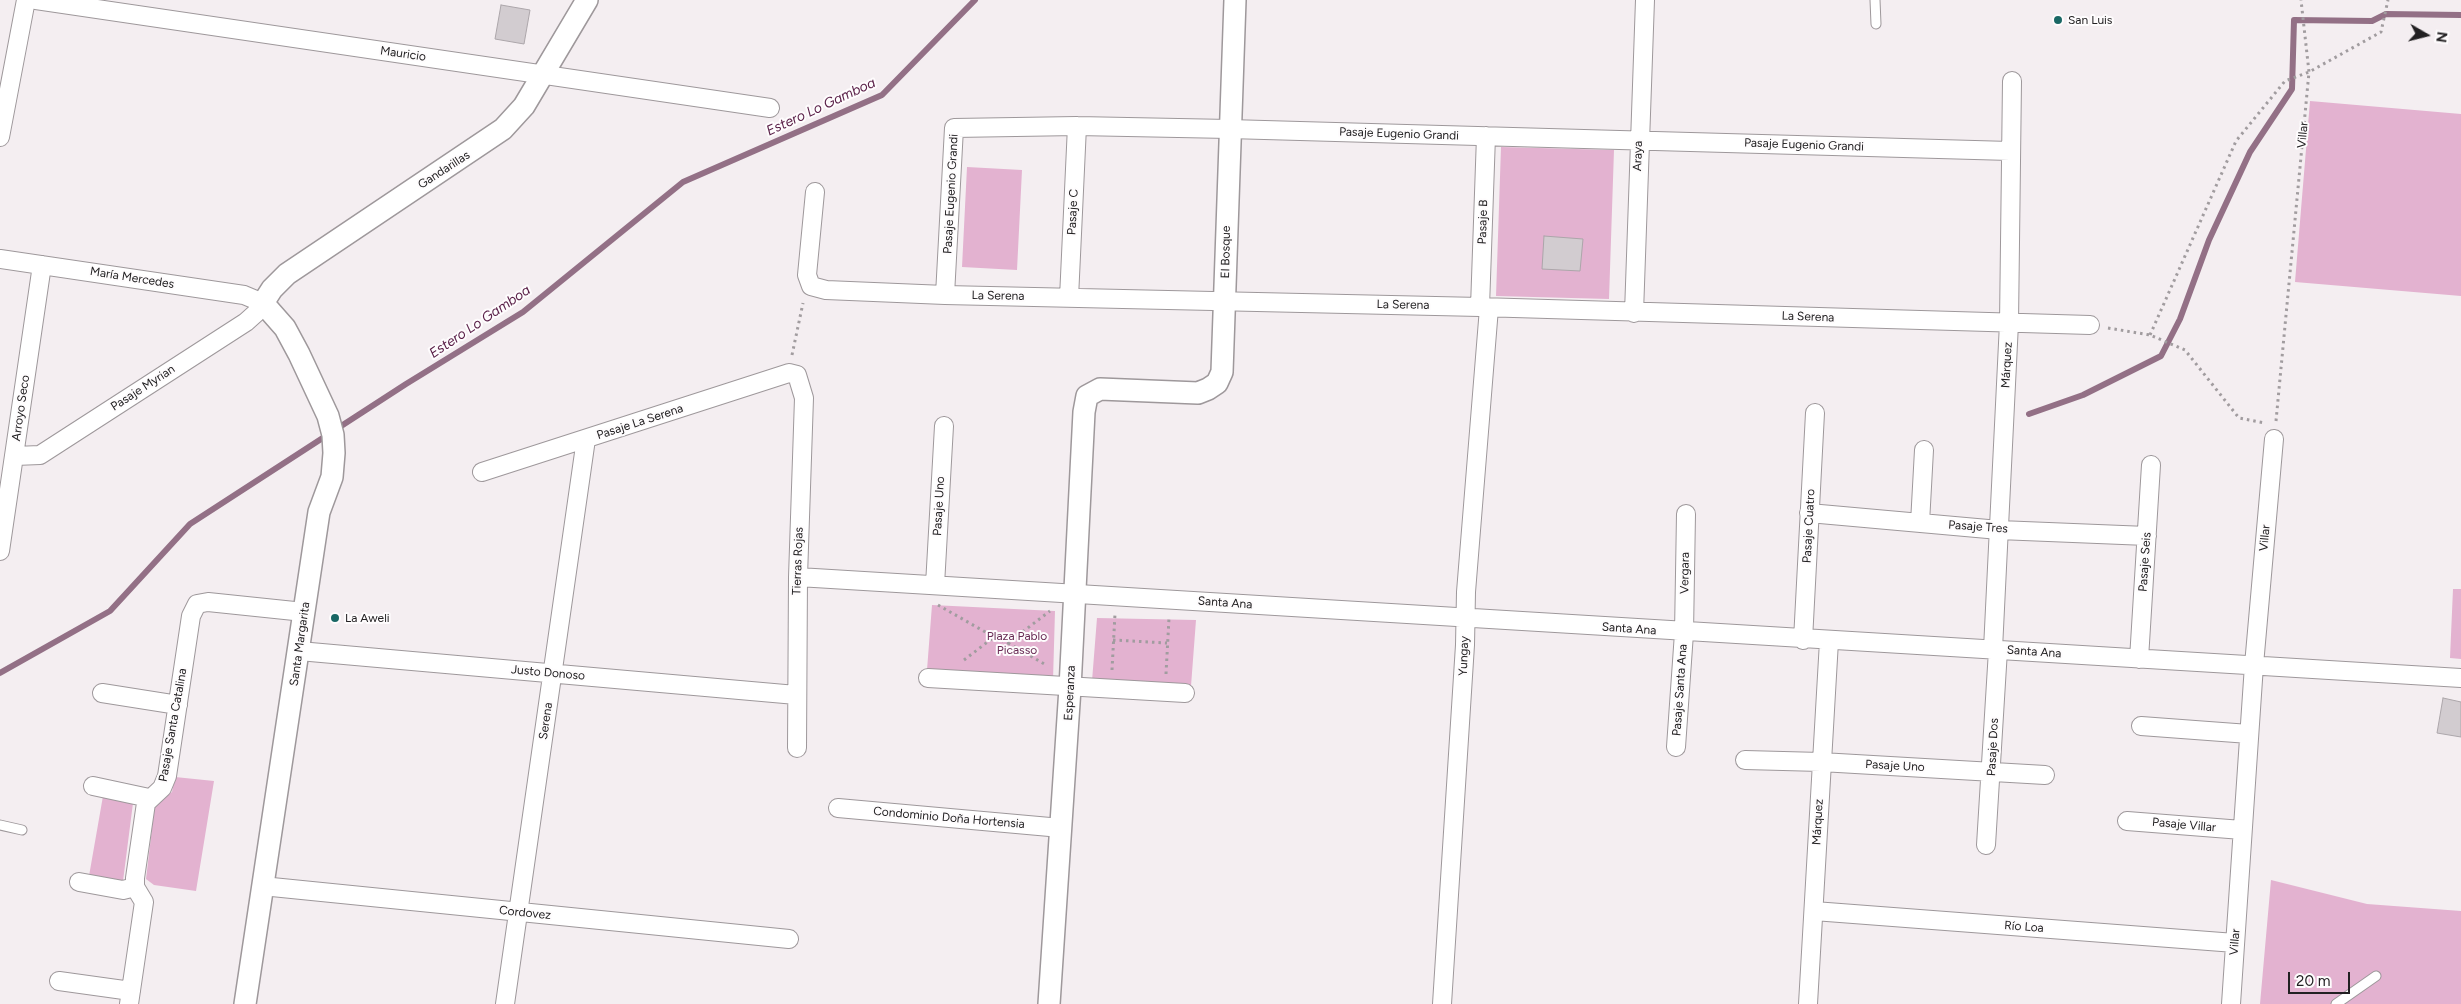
<!DOCTYPE html>
<meta charset="utf-8">
<style>
body{margin:0}
#map{position:relative;width:2461px;height:1004px;overflow:hidden;background:#f4eef1;font-family:Figtree,sans-serif}
canvas{display:block}
.north{position:absolute;left:2401px;top:10px;width:50px;height:50px;-webkit-text-stroke:4px #fefcfd;paint-order:stroke;rotate:98deg;font-size:14px;font-weight:700;line-height:20px;text-align:center;color:#222022}
.north::after{content:'';display:block;margin:auto;width:18px;height:22px;background:#222022;clip-path:polygon(50% 0,100% 100%,50% 72%,0 100%)}
.scale{position:absolute;left:2288px;top:972px;width:62px;height:22px;box-sizing:border-box;border:2px solid #222022;border-top:0;padding-left:6px;font-size:15px;line-height:18px;white-space:nowrap;color:#222022;-webkit-text-stroke:4px #fefcfd;paint-order:stroke}
</style>
<div id="map">
<canvas width="2461" height="1004"></canvas>
<div class="north">N</div>
<div class="scale">20 m</div>
</div>
<script>
const c = document.querySelector('canvas').getContext('2d');
c.lineJoin = 'round';
function fill(path, color) { c.fillStyle = color; c.fill(path, 'evenodd'); }
const shape = rows => new Path2D(rows.map(r => 'M' + r).join(''));
function strokePath(path, color, width, dash) { c.strokeStyle = color; c.lineWidth = width; c.lineCap = dash ? 'butt' : 'round'; c.setLineDash(dash || []); c.stroke(path); }
function drawText(font, color, halo, rows, align = 'center') {
  c.font = font + ' Figtree,sans-serif'; c.lineWidth = 4; c.setLineDash([]); c.textBaseline = 'middle'; c.strokeStyle = halo; c.fillStyle = color; for (const [text, x, y, turn = 0] of rows) {
    c.save(); c.translate(x, y); c.rotate((+turn || 0) * Math.PI / 180); c.textAlign = isNaN(turn) ? turn : align; if (halo) c.strokeText(text, 0, 0); c.fillText(text, 0, 0); c.restore();
  }
}
const green = shape([
 [2310,101,2461,114,2461,296,2295,282],
 [1501,147,1614,150,1609,299,1496,296],
 [967,167,1022,170,1017,270,962,267],
 [2453,589,2461,589,2461,659,2450,658],
 [932,605,1055,611,1053,680,927,670],
 [1097,618,1196,620,1191,686,1092,681],
 [175,777,214,781,196,891,154,885,146,879,155,803,172,792],
 [103,796,133,803,123,881,89,876],
 [2271,880,2367,904,2461,911,2461,1004,2260,1004]
]);
const stream = shape([
 [2029,414,2083,395,2161,356,2180,319,2209,240,2250,152,2292,89,2294,20,2372,21,2386,14,2461,15],
 [0,673,110,611,190,524,406,384,523,312,683,182,882,95,975,0]
]);
const building = shape([
 [501,5,530,10,524,44,495,39,501,5],
 [1544,236,1583,239,1580,271,1542,269,1544,236],
 [2443,698,2461,702,2461,737,2437,733,2443,698]
]);
const path = shape([
 [2108,328,2150,335,2185,350,2239,418,2265,423],
 [2150,335,2236,141,2285,81,2309,72,2381,32,2388,0],
 [792,355,803,303],
 [2276,421,2309,72,2301,0],
 [938,605,994,637],
 [1113,640,1167,643],
 [1008,643,1046,665],
 [964,660,994,637,1008,643,1050,611],
 [1112,670,1115,614],
 [1166,674,1169,618]
]);
const service = shape([
 [1875,0,1876,24],
 [0,825,22,830],
 [2336,1004,2376,976]
]);
const minor = shape([
 [36,0,770,108],
 [0,137,26,0],
 [815,192,807,275,811,286,826,290,945,295,1480,307,2090,325],
 [0,259,244,295,263,303,256,313,246,322,40,455,15,456],
 [945,295,954,128,1077,126,1229,129,2010,151],
 [1069,298,1077,126],
 [1480,307,1486,136],
 [1634,313,1645,0],
 [482,472,789,373,797,375,804,398,798,577,797,748],
 [1809,513,1999,530,2147,536],
 [1920,523,1924,450],
 [0,551,42,265],
 [798,577,2461,678],
 [935,585,944,426],
 [1803,640,1815,413],
 [1993,649,2009,323,2012,81],
 [299,651,796,695],
 [2139,659,2151,465],
 [928,678,1185,693],
 [102,693,178,705],
 [2141,726,2249,734],
 [1676,747,1684,633,1686,514],
 [1745,760,1821,762,2045,775],
 [93,786,149,798],
 [838,808,1061,828],
 [2127,821,2242,830],
 [1986,845,1998,650],
 [79,882,123,890,135,887],
 [262,886,789,939],
 [1814,911,2235,943],
 [59,981,131,991],
 [129,1004,144,902,135,887,135,878,146,803,162,788,167,776,191,616,197,604,208,602,304,612],
 [505,1004,586,439],
 [1442,1004,1465,645,1466,592,1489,308],
 [1808,1004,1829,641],
 [2231,1004,2254,665,2274,439]
]);
const tertiary = shape([
 [245,1004,319,512,332,477,334,453,333,435,328,416,299,354,285,328,263,303,272,289,287,274,503,129,524,106,587,0],
 [1049,1004,1070,688,1084,412,1087,396,1100,389,1198,393,1208,389,1217,383,1222,372,1235,0]
]);
const markers = [
 [2058,20,5,"#196764"],
 [335,618,5,"#196764"]
];
const poiNames = [
 ["San Luis",2068,20],
 ["La Aweli",345,618]
];
const streetNames = [
 ["Mauricio",403,54,8],
 ["Pasaje Eugenio Grandi",1399,134,2],
 ["Villar",2303,135,-85],
 ["Pasaje Eugenio Grandi",1804,145,2],
 ["Araya",1638,156,-88],
 ["Gandarillas",444,170,-33],
 ["Pasaje Eugenio Grandi",951,194,-87],
 ["Pasaje C",1073,212,-87],
 ["Pasaje B",1483,222,-88],
 ["El Bosque",1226,252,-89],
 ["María Mercedes",132,278,9],
 ["La Serena",998,296,1],
 ["La Serena",1403,305,1],
 ["La Serena",1808,317,2],
 ["Márquez",2007,365,-87],
 ["Pasaje Myrian",143,388,-33],
 ["Arroyo Seco",21,408,-82],
 ["Pasaje La Serena",640,422,-18],
 ["Pasaje Uno",939,506,-87],
 ["Pasaje Cuatro",1809,526,-87],
 ["Pasaje Tres",1978,527,4],
 ["Villar",2265,538,-85],
 ["Tierras Rojas",798,561,-88],
 ["Pasaje Seis",2145,562,-86],
 ["Vergara",1685,573,-89],
 ["Santa Ana",1225,603,4],
 ["Santa Ana",1629,629,4],
 ["Santa Margarita",300,644,-82],
 ["Santa Ana",2034,652,4],
 ["Yungay",1464,656,-88],
 ["Justo Donoso",548,673,5],
 ["Pasaje Santa Ana",1680,690,-86],
 ["Esperanza",1070,693,-87],
 ["Serena",546,721,-82],
 ["Pasaje Santa Catalina",173,725,-80],
 ["Pasaje Dos",1993,747,-87],
 ["Pasaje Uno",1895,766,3],
 ["Condominio Doña Hortensia",949,818,5],
 ["Márquez",1818,822,-87],
 ["Pasaje Villar",2184,825,5],
 ["Cordovez",525,913,6],
 ["Río Loa",2024,927,4],
 ["Villar",2235,942,-86]
];
const parkNames = [
 ["Plaza Pablo",1017,636],
 ["Picasso",1017,650]
];
const waterNames = [
 ["Estero Lo Gamboa",821,107,-25],
 ["Estero Lo Gamboa",480,322,-34]
];
fill(green, '#e3b2d0');
strokePath(stream, '#937086', 6);
fill(building, '#d2ccd0');
strokePath(building, '#aca6aa', 1);
strokePath(service, '#9e989b', 11);
strokePath(minor, '#9e989b', 20);
strokePath(tertiary, '#9e989b', 24);
strokePath(path, '#a19c9f', 3, [2.5, 4]);
strokePath(service, '#fff', 9);
strokePath(minor, '#fff', 18);
strokePath(tertiary, '#fff', 21);
for (const [x, y, r, color] of markers) { const dot = new Path2D(); dot.arc(x, y, r, 0, 2 * Math.PI); c.fillStyle = color; c.fill(dot); strokePath(dot, '#fefcfd', 2); }
drawText('12px', '#222022', '#fefcfd', poiNames, 'left');
drawText('12px', '#222022', '#fefcfd', streetNames);
drawText('12px', '#692c55', '#fefcfd', parkNames);
drawText('italic 14px', '#571c45', '#fefcfd', waterNames);
</script>
